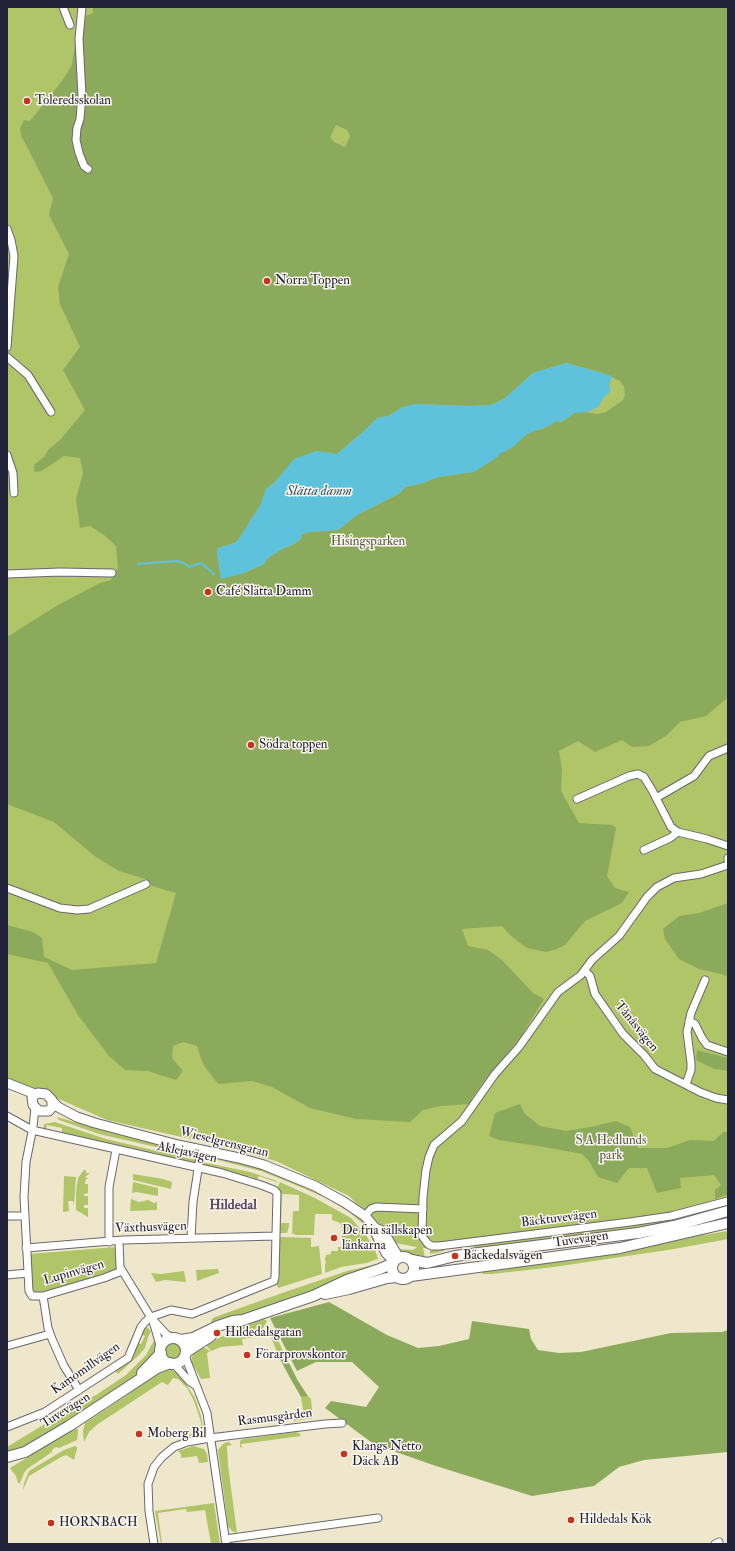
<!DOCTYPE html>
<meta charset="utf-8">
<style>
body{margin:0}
#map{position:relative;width:735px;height:1551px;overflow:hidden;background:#efe7cb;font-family:"IM FELL Double Pica",serif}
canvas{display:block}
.frame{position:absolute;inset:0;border:8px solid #22223b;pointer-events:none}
</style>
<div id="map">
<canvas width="735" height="1551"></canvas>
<div class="frame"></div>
</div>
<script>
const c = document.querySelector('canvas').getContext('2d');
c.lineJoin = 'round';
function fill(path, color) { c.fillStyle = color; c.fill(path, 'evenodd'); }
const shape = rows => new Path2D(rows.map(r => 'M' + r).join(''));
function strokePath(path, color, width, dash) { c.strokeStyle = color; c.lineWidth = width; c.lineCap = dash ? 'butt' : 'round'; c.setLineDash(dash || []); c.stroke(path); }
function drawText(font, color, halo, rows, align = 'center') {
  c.font = font + ' "IM FELL Double Pica",serif'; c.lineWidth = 3; c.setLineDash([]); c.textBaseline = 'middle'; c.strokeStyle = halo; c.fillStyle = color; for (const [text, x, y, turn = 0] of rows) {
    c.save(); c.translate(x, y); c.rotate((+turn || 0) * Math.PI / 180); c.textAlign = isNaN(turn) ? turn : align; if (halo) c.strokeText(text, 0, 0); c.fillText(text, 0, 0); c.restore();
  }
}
const green = shape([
 [7,7,728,7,728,1206,667,1223,620,1232,485,1248,474,1248,473,1245,446,1248,444,1251,436,1253,430,1254,430,1249,423,1248,425,1258,416,1256,403,1252,398,1249,413,1250,417,1247,395,1243,349,1196,276,1161,212,1144,107,1120,36,1089,32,1089,23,1084,7,1079],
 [57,1117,120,1135,156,1143,192,1154,195,1156,99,1134,59,1120],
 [55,1122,106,1139,196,1160,193,1164,175,1161,173,1158,87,1139,85,1140,70,1134,67,1136,62,1134,62,1128,47,1125,46,1131,43,1130,44,1124],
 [214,1159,234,1162,263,1169,318,1191,360,1217,367,1225,376,1238,376,1244,362,1223,349,1212,328,1199,303,1188,261,1171],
 [202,1162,250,1172,277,1181,274,1187,276,1182,259,1176,256,1181,254,1178,249,1176,245,1177,228,1170,225,1171,203,1166],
 [84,1170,86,1170,86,1173,90,1173,85,1177,89,1179,86,1179,85,1182,85,1184,88,1184,88,1193,84,1194,84,1196,88,1196,88,1205,84,1205,84,1208,88,1208,88,1217,76,1210,76,1192,78,1178],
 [133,1174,163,1179,172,1182,171,1189,133,1180],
 [64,1176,76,1177,74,1205,73,1201,68,1201,69,1211,63,1212],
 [133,1182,158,1188,158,1196,136,1192,132,1193],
 [280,1182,315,1198,351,1218,366,1235,375,1250,378,1259,366,1263,341,1267,325,1273,325,1264,326,1263,325,1259,326,1255,331,1254,331,1251,338,1251,338,1247,342,1247,342,1228,340,1223,332,1220,332,1214,315,1214,314,1235,295,1235,294,1233,292,1235,293,1211,299,1211,299,1195,282,1194,281,1223,289,1223,289,1226,287,1233,280,1233,277,1188],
 [131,1199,139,1202,148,1200,154,1203,157,1202,157,1210,130,1211],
 [728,1231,728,1239,674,1249,554,1267,492,1274,482,1274,485,1270,622,1251,697,1236],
 [280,1237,315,1238,311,1238,311,1247,319,1246,322,1274,278,1288,276,1282],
 [116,1247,117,1268,114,1271,62,1289,36,1294,33,1291,29,1254],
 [377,1264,377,1266,332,1282,290,1300,212,1324,211,1322,212,1319,215,1317,285,1292,347,1271],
 [218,1269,219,1273,197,1281,196,1270],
 [184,1271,186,1282,165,1280,156,1282,151,1273,161,1274],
 [264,1319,267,1321,263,1328,267,1335,242,1339,243,1345,221,1347,211,1351,206,1345,236,1329],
 [145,1325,151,1331,148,1337,145,1348,139,1355,118,1374,114,1369,125,1364,130,1357,133,1357,136,1349,137,1343,141,1344,145,1336,140,1334],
 [270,1328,273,1329,284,1353,279,1357,269,1332],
 [156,1337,158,1344,156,1352,141,1371,133,1378,66,1423,26,1446,7,1454,7,1447,81,1402,96,1395,126,1375,146,1355],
 '165 1351a8 8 0 1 1 16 0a8 8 0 1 1-16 0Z',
 [203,1347,210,1351,207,1353,210,1378,201,1379,191,1361,193,1353],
 [169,1368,177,1373,182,1378,195,1398,201,1416,203,1427,199,1434,190,1437,189,1435,200,1429,201,1427,201,1422,194,1401,187,1388,178,1379,173,1378,168,1385,162,1382,98,1424,89,1432,84,1442,83,1431,85,1423,126,1396,156,1373],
 [305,1396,308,1396,311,1399,313,1418,294,1421,293,1419,294,1417,304,1415,301,1397],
 [75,1429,78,1429,78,1431,77,1440,59,1448,56,1447,52,1450,52,1452,27,1469,24,1473,20,1483,18,1483,16,1476,10,1468],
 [296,1432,299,1433,301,1436,241,1444,242,1448,240,1447,240,1441,243,1439],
 [229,1442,232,1445,227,1446,228,1465,237,1533,232,1531,228,1526,218,1450,224,1443],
 [75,1446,77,1447,77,1449,74,1460,66,1455,61,1457,29,1476,23,1490,24,1483,29,1471,64,1450],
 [193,1446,204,1449,207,1454,208,1462,199,1463,197,1456,181,1458,181,1454,178,1451],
 [214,1503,220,1544,211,1544,205,1510,187,1512,186,1509,158,1513,162,1544,161,1544,155,1511]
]);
const forest = shape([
 [93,7,728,7,728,692,726,699,706,716,680,722,666,736,649,746,632,747,622,740,595,752,578,741,559,751,562,769,561,791,579,823,612,825,616,828,607,876,615,888,629,892,622,903,585,921,565,945,557,949,546,952,527,948,511,936,502,926,462,929,468,946,488,950,502,960,533,993,544,999,520,1038,484,1081,472,1098,470,1104,440,1106,423,1110,410,1122,356,1119,310,1108,272,1087,252,1081,218,1084,203,1064,197,1046,183,1042,173,1046,172,1058,183,1071,176,1080,148,1071,125,1070,109,1056,78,1015,48,963,7,954,7,925,33,932,42,938,44,957,72,970,156,963,176,893,152,886,146,879,119,871,96,857,54,822,7,804,7,637,58,605,100,583,111,580,118,568,116,546,104,535,90,526,80,528,76,499,83,473,80,458,64,456,43,470,37,472,34,471,34,465,45,456,48,450,60,440,85,410,63,370,80,347,60,304,58,287,69,254,49,215,53,198,21,135,20,128,24,120,30,121,62,81,72,65,77,30,81,18,93,13],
 [336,125,347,130,350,136,345,147,334,142,330,137],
 [566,363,603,373,620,381,624,387,625,395,623,400,606,412,597,414,584,412,574,413,568,418,561,422,555,421,551,425,542,429,533,431,527,434,506,451,499,453,499,456,466,473,438,477,423,483,405,487,400,493,357,515,338,530,310,532,302,534,301,539,294,544,280,550,267,559,264,564,244,573,221,578,217,552,218,548,235,543,240,537,261,504,266,489,274,483,287,469,316,451,337,454,363,432,377,418,388,416,401,408,415,404,469,406,491,405,504,399,533,373],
 [728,903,728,977,721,974,699,969,679,959,665,939,663,929,679,916,699,913],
 [697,1050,728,1058,728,1071,714,1069,696,1060],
 [520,1104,525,1114,540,1126,566,1131,590,1127,616,1121,630,1127,638,1148,667,1148,690,1140,714,1141,723,1132,728,1132,728,1194,715,1199,715,1190,721,1185,714,1175,680,1178,681,1188,657,1193,647,1168,629,1168,617,1183,598,1177,589,1161,582,1154,544,1147,499,1140,489,1136,495,1113],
 [329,1302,387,1335,418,1348,439,1346,469,1339,472,1321,529,1329,531,1339,538,1350,559,1353,581,1352,671,1333,722,1332,728,1330,728,1452,644,1460,619,1467,594,1486,532,1496,436,1466,396,1452,371,1442,325,1408,331,1401,366,1407,379,1387,352,1362,316,1362,297,1371,270,1318],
 [284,1353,298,1381,308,1396,301,1397,289,1376,279,1357]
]);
const water = shape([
 [566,363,612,376,609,385,611,391,604,397,598,407,587,412,574,413,568,418,560,422,555,421,551,425,527,434,514,446,506,451,500,453,499,456,474,472,438,477,423,483,405,487,400,493,357,515,338,530,310,532,302,534,301,539,294,544,280,550,267,559,264,564,244,573,221,579,217,552,218,548,235,543,240,537,261,504,266,489,274,483,294,459,316,451,337,454,363,432,377,418,388,416,401,408,414,404,469,406,491,405,504,399,533,373]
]);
const stream = shape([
 [138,564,176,561,184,563,189,567,201,563,214,574]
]);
const minor = shape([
 [63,7,70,25],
 [82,7,79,39,82,96,80,119,77,128,76,140,79,153,84,166,88,169],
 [7,229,11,240,14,256,7,347],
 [7,357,28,375,51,412],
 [7,455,13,473,14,493],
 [7,574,60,572,112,573],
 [656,798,694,776,709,756,728,748],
 [577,799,629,776,638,774,644,777,652,790,671,827,678,832,707,839,728,846],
 [644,850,670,838,678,832],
 [728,858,728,860],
 [728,865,701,874,674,878,657,887,647,897,619,936,592,960,581,975,558,992,519,1047,495,1074,462,1121,434,1145,429,1157,426,1170,423,1197,422,1232,422,1236,428,1244,432,1246,439,1246,630,1222,671,1216,728,1201],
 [7,888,60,908,77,910,89,909,98,905,146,884],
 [585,971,590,976,595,994,623,1034,644,1055,655,1069,700,1092,716,1098,728,1100],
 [689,1021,695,1024,702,1038,707,1045,728,1052],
 [686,1084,691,1070,691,1063,687,1032,691,1013,705,980],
 [35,1108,33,1127,26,1162,24,1197,29,1291,32,1296,43,1296,53,1293,104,1278,122,1271],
 [7,1116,32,1130,222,1173,261,1185,274,1190,277,1193,275,1277,274,1281,192,1314,171,1310,151,1317,145,1322,141,1327,128,1358,45,1412,7,1427],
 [7,1216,25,1216],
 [365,1216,371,1209,376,1207,423,1209],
 [191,1238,193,1202,201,1150],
 [119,1241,120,1267,153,1321,161,1349],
 [109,1242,109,1187,116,1150],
 [26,1248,123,1240,276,1236],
 [7,1275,28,1273],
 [43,1296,48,1328,52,1339,64,1366,79,1390],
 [154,1321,167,1335,175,1338],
 [7,1346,50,1334],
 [185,1356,207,1413,226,1544],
 [174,1364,189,1381,195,1385],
 [225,1539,378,1518],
 [154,1544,149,1511,148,1484,154,1467,162,1457,174,1447,187,1442,210,1438,325,1424,342,1423],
 [715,1544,719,1542]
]);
const tertiary = shape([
 [7,1083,35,1094],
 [38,1093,46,1094,52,1100,52,1107,49,1111,39,1111,33,1105,32,1097,38,1093],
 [53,1102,58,1107,77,1117,95,1123,178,1145,239,1158,264,1165,315,1186,344,1202,365,1216,375,1228,377,1236,386,1253,394,1261],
 [375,1228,380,1230,386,1236,399,1258]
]);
const secondary = shape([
 '392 1268a11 11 0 1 1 22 0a11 11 0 1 1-22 0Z',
 [412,1260,427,1263,455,1256,638,1233,674,1226,728,1211],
 [411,1276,620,1248,728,1223],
 [325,1294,349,1289,387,1278,397,1277],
 '160 1351a13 13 0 1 1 26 0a13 13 0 1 1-26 0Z',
 [181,1340,193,1338,218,1326,233,1321,243,1320,313,1296,347,1280,380,1269,393,1263],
 [186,1352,211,1336],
 [142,1373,161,1353],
 [7,1457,25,1452,69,1426,157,1368,170,1363]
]);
const markers = [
 [27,101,4,"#c8321e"],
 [267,281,4,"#c8321e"],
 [208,592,4,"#c8321e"],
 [251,745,4,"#c8321e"],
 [334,1238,4,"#c8321e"],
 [455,1256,4,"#c8321e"],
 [217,1333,4,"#c8321e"],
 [247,1355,4,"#c8321e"],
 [139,1434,4,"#c8321e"],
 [344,1454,4,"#c8321e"],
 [571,1520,4,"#c8321e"],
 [51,1523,4,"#c8321e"]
];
const poiNames = [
 ["Toleredsskolan",35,101],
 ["Norra Toppen",275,281],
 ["Café Slätta Damm",216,592],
 ["Södra toppen",259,745],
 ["De fria sällskapen",342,1231],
 ["länkarna",342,1246],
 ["Bäckedalsvägen",463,1256],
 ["Hildedalsgatan",225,1333],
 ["Förarprovskontor",255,1355],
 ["Moberg Bil",147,1434],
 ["Klangs Netto",352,1447],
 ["Däck AB",352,1462],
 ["Hildedals Kök",579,1520],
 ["HORNBACH",59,1523]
];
const parkNames = [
 ["Hisingsparken",368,542],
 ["S A Hedlunds",611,1141],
 ["park",611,1156]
];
const streetNames = [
 ["Tånåsvägen",636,1027,51],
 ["Wieselgrensgatan",224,1143,14],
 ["Aklejavägen",187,1153,12],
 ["Bäcktuvevägen",559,1219,-7],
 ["Växthusvägen",151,1228,-2],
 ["Tuvevägen",581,1240,-8],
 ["Lupinvägen",74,1273,-16],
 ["Kamomillvägen",86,1369,-35],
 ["Tuvevägen",66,1411,-32],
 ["Rasmusgården",275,1418,-7]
];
const waterNames = [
 ["Slätta damm",319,492]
];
const neighbourhoodNames = [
 ["Hildedal",233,1206]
];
fill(green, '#b0c468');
fill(forest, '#8caa5c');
fill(water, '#5fc2dd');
strokePath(stream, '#5fc2dd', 2);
strokePath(minor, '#6a676d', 9);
strokePath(tertiary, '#6a676d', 11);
strokePath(secondary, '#6a676d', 12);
strokePath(minor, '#fff', 7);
strokePath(tertiary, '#fff', 9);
strokePath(secondary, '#fff', 10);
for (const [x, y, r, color] of markers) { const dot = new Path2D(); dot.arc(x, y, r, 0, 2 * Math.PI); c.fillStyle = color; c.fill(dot); strokePath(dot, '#fbf7ec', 1.5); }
drawText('13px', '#22223b', '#fbf7ec', poiNames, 'left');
drawText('13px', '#545b4b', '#fbf7ec', parkNames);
drawText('13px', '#22223b', '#fbf7ec', streetNames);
drawText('italic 14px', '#375a74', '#fbf7ec', waterNames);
drawText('bold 14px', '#5e4a67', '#fbf7ec', neighbourhoodNames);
</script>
